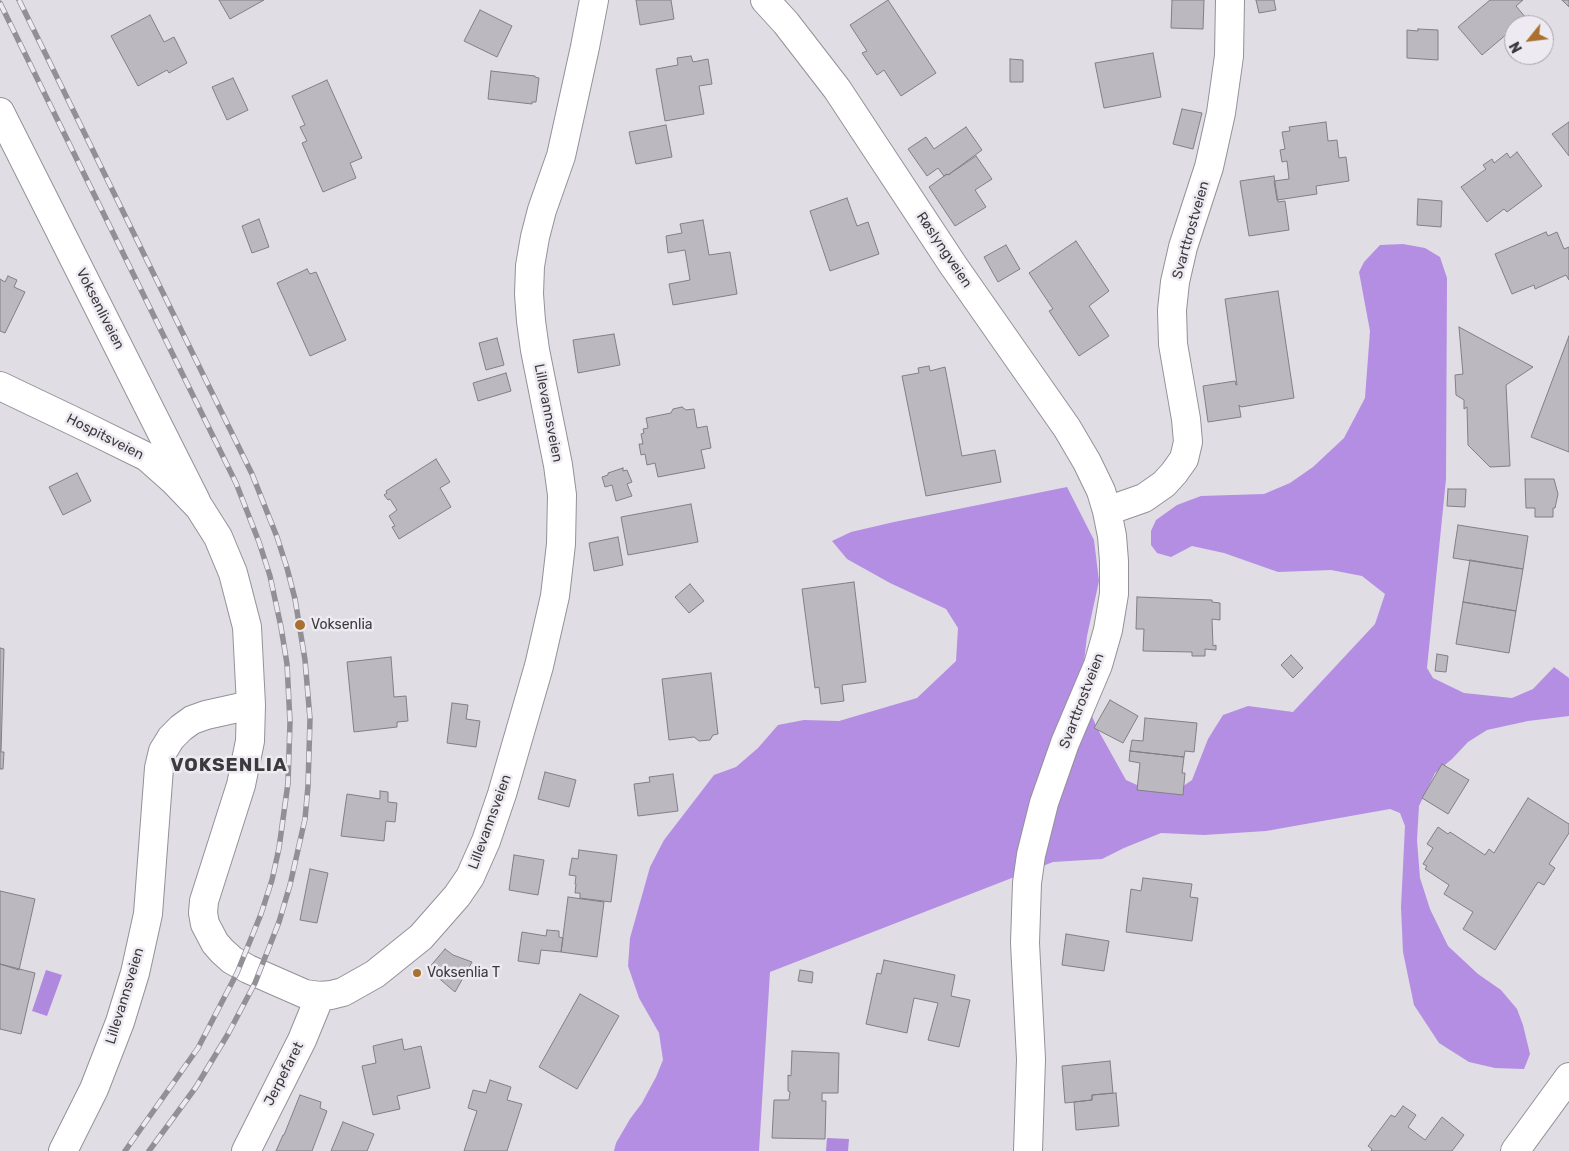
<!DOCTYPE html>
<meta charset="utf-8">
<style>
body{margin:0}
#map{position:relative;width:1569px;height:1151px;overflow:hidden;background:#e0dde5;font-family:Rubik,sans-serif}
canvas{display:block}
.north{position:absolute;left:1504px;top:15px;width:50px;height:50px;box-sizing:border-box;background:#eeeaf2;border:1px solid #a7a4aa;border-radius:50%;rotate:241deg;font-size:14px;font-weight:700;line-height:20px;text-align:center;color:#3c3a3d}
.north::after{content:'';display:block;margin:auto;width:18px;height:22px;background:#a9702f;clip-path:polygon(50% 0,100% 100%,50% 72%,0 100%)}
</style>
<div id="map">
<canvas width="1569" height="1151"></canvas>
<div class="north">N</div>
</div>
<script>
const c = document.querySelector('canvas').getContext('2d');
c.lineJoin = 'round';
function fill(path, color) { c.fillStyle = color; c.fill(path, 'evenodd'); }
const shape = rows => new Path2D(rows.map(r => 'M' + r).join(''));
function strokePath(path, color, width, dash) { c.strokeStyle = color; c.lineWidth = width; c.lineCap = dash ? 'butt' : 'round'; c.setLineDash(dash || []); c.stroke(path); }
function drawText(font, color, halo, rows, align = 'center') {
  c.font = font + ' Rubik,sans-serif'; c.lineWidth = 5; c.setLineDash([]); c.textBaseline = 'middle'; c.strokeStyle = halo; c.fillStyle = color; for (const [text, x, y, turn = 0] of rows) {
    c.save(); c.translate(x, y); c.rotate((+turn || 0) * Math.PI / 180); c.textAlign = isNaN(turn) ? turn : align; if (halo) c.strokeText(text, 0, 0); c.fillText(text, 0, 0); c.restore();
  }
}
const forest = shape([
 [1403,244,1425,248,1440,257,1447,278,1446,479,1427,668,1433,678,1464,693,1512,698,1533,689,1554,667,1569,678,1569,716,1528,721,1487,730,1468,742,1452,759,1435,773,1419,806,1417,840,1420,878,1430,909,1448,946,1478,974,1501,990,1517,1009,1523,1025,1530,1054,1524,1069,1495,1068,1469,1062,1439,1043,1414,1005,1403,952,1401,907,1405,826,1400,813,1390,809,1266,831,1204,835,1161,833,1124,848,1102,859,1053,862,770,972,759,1151,614,1151,616,1143,630,1119,642,1103,656,1077,663,1060,659,1033,639,998,628,966,630,938,650,867,664,840,714,775,736,767,758,748,778,725,804,720,839,721,917,698,956,661,958,628,946,609,890,583,847,559,832,541,851,532,894,522,1067,487,1094,540,1099,581,1087,636,1082,679,1087,704,1097,728,1126,780,1148,790,1172,794,1192,780,1208,739,1223,715,1248,706,1293,712,1375,624,1385,594,1362,576,1331,570,1278,572,1224,553,1192,546,1171,557,1157,553,1151,545,1151,531,1156,520,1177,505,1201,496,1264,494,1290,483,1313,467,1344,438,1365,398,1370,331,1359,272,1364,262,1380,245]
]);
const water = shape([
 [46,970,62,975,47,1016,32,1011],
 [827,1138,849,1139,848,1151,826,1151]
]);
const building = shape([
 [219,0,264,0,230,19,219,0],
 [636,0,671,0,674,19,640,25,636,0],
 [888,0,936,73,901,96,884,70,877,75,862,53,867,51,850,25,888,0],
 [1172,0,1204,0,1203,29,1171,28,1172,0],
 [1256,0,1274,0,1276,10,1259,13,1256,0],
 [1490,0,1523,0,1516,6,1526,18,1517,25,1514,25,1514,28,1482,55,1458,27,1490,0],
 [1562,0,1569,0,1569,7,1562,0],
 [480,10,512,26,497,57,464,41,480,10],
 [150,15,164,42,174,37,187,63,169,73,167,70,138,86,111,36,150,15],
 [1418,29,1438,30,1438,60,1407,58,1407,30,1418,31,1418,29],
 [1153,53,1161,97,1104,108,1095,63,1153,53],
 [691,56,693,62,708,59,712,84,699,86,704,114,665,121,656,69,678,65,677,58,691,56],
 [1010,59,1023,60,1023,82,1010,82,1010,59],
 [491,71,535,76,535,77,539,78,536,102,532,102,532,104,488,99,491,71],
 [233,78,248,110,227,120,212,87,233,78],
 [327,80,362,158,350,163,356,178,323,192,302,143,307,141,300,127,305,125,292,96,327,80],
 [1182,109,1202,113,1193,149,1173,144,1182,109],
 [1326,122,1328,141,1337,140,1339,158,1346,157,1349,181,1316,186,1317,194,1277,200,1274,181,1289,179,1287,161,1282,162,1280,150,1285,149,1282,132,1290,131,1289,127,1326,122],
 [1569,122,1569,156,1552,134,1569,122],
 [666,125,672,157,636,164,629,132,666,125],
 [966,127,982,150,948,175,947,174,944,176,938,168,927,176,908,149,926,137,934,149,966,127],
 [1517,152,1542,186,1507,212,1504,209,1487,222,1461,187,1486,169,1483,165,1492,159,1494,163,1507,153,1510,158,1517,152],
 [976,156,992,179,975,190,986,207,955,226,929,187,947,174,948,175,976,156],
 [1274,176,1278,202,1285,201,1289,230,1249,236,1240,181,1274,176],
 [847,198,857,226,868,222,879,254,830,271,810,211,847,198],
 [1418,199,1442,201,1441,227,1417,225,1418,199],
 [259,219,269,247,252,253,242,226,259,219],
 [703,220,709,255,730,252,737,294,673,305,669,284,690,280,685,250,668,253,666,236,682,233,680,224,703,220],
 [1546,232,1548,236,1557,232,1564,249,1569,247,1569,280,1566,275,1535,289,1534,285,1512,294,1495,254,1546,232],
 [1076,241,1109,291,1089,306,1109,336,1079,356,1049,311,1053,309,1029,273,1076,241],
 [1006,245,1020,269,998,282,984,257,1006,245],
 [307,269,310,274,316,272,346,340,310,356,277,283,307,269],
 [8,276,17,280,14,287,25,292,5,333,0,331,0,279,5,282,8,276],
 [1278,291,1294,398,1241,407,1239,405,1241,417,1208,422,1203,386,1235,381,1236,385,1237,385,1225,299,1278,291],
 [1459,327,1533,367,1506,385,1510,466,1490,467,1468,445,1467,407,1464,409,1464,400,1456,395,1455,375,1463,374,1459,327],
 [614,334,620,365,578,373,573,340,614,334],
 [1569,336,1569,452,1531,437,1569,336],
 [497,338,504,365,486,370,479,343,497,338],
 [929,366,930,371,945,367,962,456,995,450,1001,482,926,496,902,376,919,373,918,368,929,366],
 [506,373,511,391,478,401,473,383,506,373],
 [682,407,686,410,694,409,697,428,707,426,711,448,701,450,705,468,658,477,655,463,647,465,645,454,641,455,639,444,643,444,641,434,644,433,643,429,648,428,646,418,671,413,673,409,682,407],
 [436,459,450,482,440,488,451,507,399,539,392,527,395,526,389,516,397,510,390,499,388,500,384,495,387,493,386,491,436,459],
 [623,468,623,471,627,470,632,482,627,484,632,496,616,501,612,485,605,487,602,477,608,475,608,473,623,468],
 [77,473,91,501,63,515,49,487,77,473],
 [1525,479,1554,479,1558,494,1555,508,1553,508,1553,517,1535,517,1535,508,1526,508,1525,479],
 [1448,489,1466,489,1465,507,1447,506,1448,489],
 [691,504,698,542,628,555,621,517,691,504],
 [1458,525,1528,536,1523,569,1453,558,1458,525],
 [618,537,623,565,594,571,589,543,618,537],
 [1470,560,1523,569,1516,611,1463,602,1470,560],
 [854,582,866,682,842,685,844,701,821,704,819,687,815,688,802,589,854,582],
 [690,584,704,601,689,613,675,597,690,584],
 [1137,597,1212,600,1212,602,1220,603,1220,620,1212,619,1213,646,1216,645,1216,650,1205,649,1205,656,1192,656,1192,652,1143,651,1144,629,1136,629,1137,597],
 [1463,602,1516,611,1509,653,1456,644,1463,602],
 [0,648,4,649,1,752,4,752,3,769,0,769,0,648],
 [1437,654,1448,656,1446,672,1435,671,1437,654],
 [1291,655,1303,668,1293,678,1281,665,1291,655],
 [391,657,394,697,406,696,408,721,397,722,397,727,354,732,347,662,391,657],
 [711,673,718,734,713,735,710,740,699,741,694,737,669,740,662,679,711,673],
 [1110,700,1138,716,1123,743,1094,728,1110,700],
 [452,703,468,705,466,719,480,721,476,747,447,743,452,703],
 [1145,718,1197,723,1194,752,1185,751,1184,757,1130,751,1132,740,1143,741,1145,718],
 [1130,751,1184,757,1182,773,1185,773,1183,795,1137,790,1140,763,1129,761,1130,751],
 [1442,764,1469,780,1448,814,1422,798,1442,764],
 [545,772,576,780,569,807,538,799,545,772],
 [673,774,678,811,638,816,634,784,650,782,649,777,673,774],
 [380,791,388,792,388,802,397,803,395,822,386,821,384,841,341,836,347,794,380,799,380,791],
 [1528,798,1569,824,1569,833,1549,864,1555,868,1544,885,1538,882,1495,950,1463,929,1473,912,1444,894,1449,885,1425,869,1427,866,1423,864,1433,848,1427,844,1438,827,1448,834,1450,832,1485,855,1489,849,1494,853,1528,798],
 [579,850,617,855,611,902,580,898,580,893,575,893,576,884,575,884,576,876,569,875,572,858,578,859,579,850],
 [514,855,544,860,538,895,509,890,514,855],
 [310,869,328,873,317,923,300,920,310,869],
 [1143,878,1192,884,1190,897,1198,898,1192,941,1126,932,1131,889,1141,891,1143,878],
 [0,891,35,899,19,970,0,964,0,891],
 [568,897,604,902,597,957,561,952,568,897],
 [547,930,559,931,559,937,563,938,561,952,541,950,539,964,518,961,522,932,546,936,547,930],
 [1066,934,1109,941,1104,971,1062,965,1066,934],
 [445,949,453,955,472,962,455,992,428,969,445,949],
 [884,960,955,975,951,996,970,1000,959,1047,928,1040,938,1003,914,998,907,1033,866,1024,877,973,881,974,884,960],
 [0,964,35,973,21,1034,0,1029,0,964],
 [800,970,813,972,812,983,798,981,800,970],
 [580,994,619,1016,577,1089,539,1067,580,994],
 [402,1039,404,1050,421,1046,430,1088,397,1096,400,1109,373,1115,362,1066,376,1063,373,1046,402,1039],
 [792,1051,839,1053,838,1093,822,1093,822,1101,826,1101,825,1139,772,1138,774,1100,789,1100,790,1092,788,1091,788,1075,791,1076,792,1051],
 [1110,1061,1113,1093,1092,1095,1092,1100,1065,1103,1062,1066,1110,1061],
 [490,1080,511,1087,507,1100,522,1104,507,1151,464,1151,477,1111,468,1108,473,1090,486,1093,490,1080],
 [1116,1093,1119,1126,1076,1130,1074,1102,1092,1100,1092,1095,1116,1093],
 [300,1095,321,1102,320,1108,327,1111,312,1151,276,1151,283,1135,284,1135,300,1095],
 [1403,1106,1416,1115,1408,1127,1425,1140,1442,1117,1464,1135,1452,1151,1371,1151,1372,1149,1368,1146,1391,1115,1395,1117,1403,1106],
 [343,1122,374,1134,367,1151,331,1151,343,1122]
]);
const street = shape([
 [765,0,786,23,837,89,953,265,1067,428,1087,462,1101,491,1107,511,1112,536,1114,561,1114,594,1108,630,1098,665,1065,743,1044,803,1031,855,1027,883,1025,943,1031,1059,1028,1151],
 [0,112,196,501],
 [1107,511,1144,498,1164,484,1174,473,1184,459,1188,442,1186,419,1173,344,1172,310,1175,282,1183,247,1209,167,1221,113,1229,56,1230,0],
 [246,1151,302,1040,320,996],
 [1515,1151,1569,1077]
]);
const secondary = shape([
 [0,386,84,426,147,457,174,481,199,507,218,537,233,573,247,627,251,705,250,741,241,785,204,901,203,913,205,924,215,943,222,951,232,960,248,969,305,994,320,996,331,995,343,992,375,974,421,937,457,896,470,877,486,841,502,794,539,666,555,596,561,544,562,495,558,465,535,350,531,321,529,294,530,266,535,237,542,210,561,156,585,47,594,0],
 [63,1151,94,1089,120,1022,135,973,148,914,159,768,163,751,171,738,181,728,192,720,206,715,251,705]
]);
const rail = shape([
 [19,0,252,474,277,537,287,568,295,599,305,660,310,719,308,786,305,819,290,885,279,922,255,983,228,1034,196,1087,149,1151],
 [0,3,236,483,259,542,270,576,281,627,287,664,290,722,288,783,279,848,272,880,261,914,237,973,198,1048,125,1151]
]);
const markers = [
 [300,625,6,"#a9702f"],
 [417,973,5,"#a9702f"]
];
const streetNames = [
 ["Svarttrostveien",1191,230,-74],
 ["Røslyngveien",944,250,56],
 ["Voksenliveien",100,309,63],
 ["Lillevannsveien",548,413,79],
 ["Hospitsveien",105,437,27],
 ["Svarttrostveien",1082,701,-69],
 ["Lillevannsveien",490,822,-70],
 ["Lillevannsveien",125,996,-73],
 ["Jerpefaret",284,1074,-63]
];
const poiNames = [
 ["Voksenlia",311,625],
 ["Voksenlia T",427,973]
];
const districtNames = [
 ["VOKSENLIA",229,766]
];
fill(forest, '#b48ee2');
fill(water, '#af89dd');
fill(building, '#bbb8bf');
strokePath(building, '#827f86', 1);
strokePath(street, '#949198', 30);
strokePath(secondary, '#949198', 30);
strokePath(street, '#fff', 28);
strokePath(secondary, '#fff', 28);
strokePath(rail, '#929096', 5.5);
strokePath(rail, '#eeeaf2', 4, [11]);
for (const [x, y, r, color] of markers) { const dot = new Path2D(); dot.arc(x, y, r, 0, 2 * Math.PI); c.fillStyle = color; c.fill(dot); strokePath(dot, '#eeeaf2', 2); }
drawText('14px', '#3c3a3d', '#eeeaf2', streetNames);
drawText('14px', '#3c3a3d', '#eeeaf2', poiNames, 'left');
c.letterSpacing = '1px';
drawText('bold 19px', '#3c3a3d', '#eeeaf2', districtNames);
c.letterSpacing = '0px';
</script>
